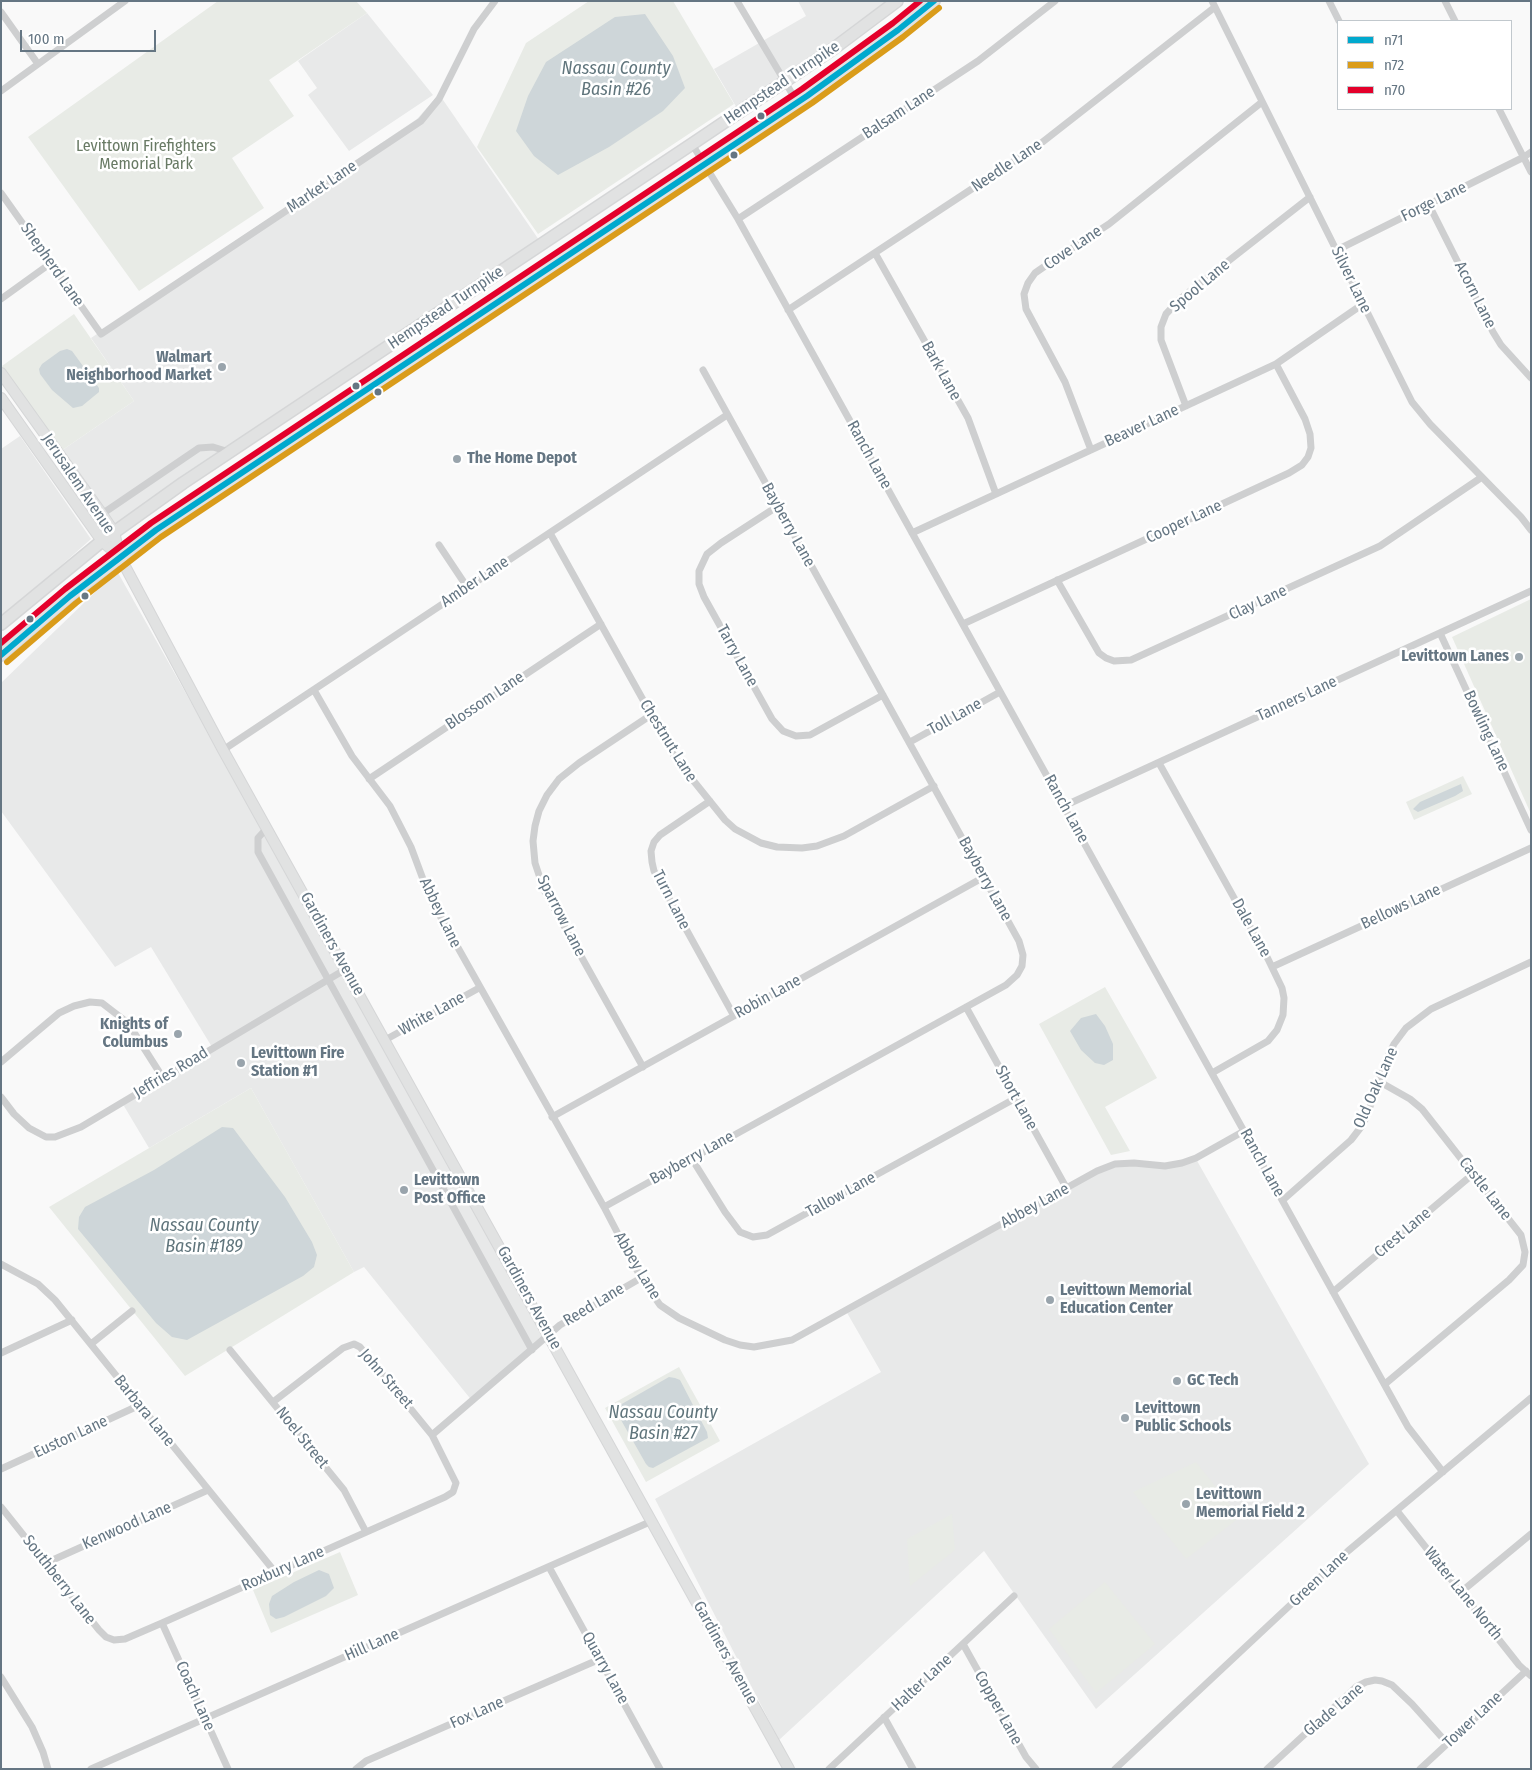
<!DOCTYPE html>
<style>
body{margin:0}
#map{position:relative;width:1532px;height:1770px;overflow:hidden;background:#f9f9f9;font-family:"Fira Sans Condensed",sans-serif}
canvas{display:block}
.frame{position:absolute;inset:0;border:2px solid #657683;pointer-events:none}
.legend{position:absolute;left:1337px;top:20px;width:175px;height:90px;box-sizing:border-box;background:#fff;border:1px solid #c1c8cd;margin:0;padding:6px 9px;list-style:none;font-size:15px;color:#657683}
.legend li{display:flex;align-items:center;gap:10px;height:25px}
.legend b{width:25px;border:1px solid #c1c8cd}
.scale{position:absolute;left:20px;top:30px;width:136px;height:22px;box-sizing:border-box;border:2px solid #657683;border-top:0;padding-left:6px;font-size:15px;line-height:18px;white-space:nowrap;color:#657683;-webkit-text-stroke:4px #fff;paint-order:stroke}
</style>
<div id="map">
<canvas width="1532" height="1770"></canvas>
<div class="frame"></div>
<ul class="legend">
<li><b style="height:6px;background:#00a9ce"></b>n71</li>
<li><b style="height:6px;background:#da9c1a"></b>n72</li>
<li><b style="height:6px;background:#e4002b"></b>n70</li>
</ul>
<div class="scale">100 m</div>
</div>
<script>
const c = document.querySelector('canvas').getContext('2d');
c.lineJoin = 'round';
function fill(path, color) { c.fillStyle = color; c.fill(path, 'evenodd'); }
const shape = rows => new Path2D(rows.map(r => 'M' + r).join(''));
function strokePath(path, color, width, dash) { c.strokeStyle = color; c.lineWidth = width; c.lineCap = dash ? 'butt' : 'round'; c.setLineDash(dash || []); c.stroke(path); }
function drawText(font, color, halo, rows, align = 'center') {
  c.font = font + ' "Fira Sans Condensed",sans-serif'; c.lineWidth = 5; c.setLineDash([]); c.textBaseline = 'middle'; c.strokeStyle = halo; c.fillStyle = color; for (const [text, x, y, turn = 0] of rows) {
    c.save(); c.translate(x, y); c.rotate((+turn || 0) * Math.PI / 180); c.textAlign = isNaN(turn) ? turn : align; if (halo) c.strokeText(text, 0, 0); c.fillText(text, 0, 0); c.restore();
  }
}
const built = shape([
 [798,1,893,1,738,110,714,69,806,16],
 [367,13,433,95,349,151,308,95,317,88,298,61],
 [439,94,539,240,115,529,61,451,134,401,91,338,417,119],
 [20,436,91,539,1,619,1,449],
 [117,571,549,1338,473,1402,364,1267,354,1272,251,1088,149,1148,121,1101,212,1047,151,947,115,967,1,811,1,683],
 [1196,1159,1369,1464,1096,1709,984,1551,779,1740,655,1499,881,1372,846,1311,1072,1185,1115,1165,1170,1166]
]);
const green = shape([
 [218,1,356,1,367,13,269,80,294,116,232,158,264,208,139,291,28,137],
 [589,1,673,1,734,104,538,234,477,147,526,43],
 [74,314,134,401,61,451,2,366],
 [1531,599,1531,814,1452,637],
 [1463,776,1472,794,1414,820,1406,802],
 [1105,987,1157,1078,1105,1107,1130,1151,1111,1155,1039,1024],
 [251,1088,354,1272,185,1376,49,1207],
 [679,1367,720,1441,646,1482,605,1408],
 [1196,1462,1240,1517,1186,1559,1133,1492],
 [952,1514,955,1550,910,1586,907,1539],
 [340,1552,358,1595,271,1633,253,1590],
 [1105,1582,1155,1644,1096,1693,1049,1629]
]);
const water = shape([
 [645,14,673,56,685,88,663,111,609,147,558,175,534,156,516,131,528,96,546,62,615,17],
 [67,349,72,351,99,388,99,392,82,406,73,408,52,390,40,374,39,369,42,364,60,351],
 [1461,784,1463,791,1455,796,1418,812,1413,809,1420,802],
 [1096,1014,1105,1026,1113,1044,1113,1060,1104,1065,1095,1063,1081,1050,1070,1031,1081,1018],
 [222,1127,233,1128,285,1197,312,1242,317,1255,314,1267,303,1276,187,1340,172,1337,156,1323,78,1229,79,1217,85,1207,154,1170],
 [669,1377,675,1378,680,1380,707,1432,708,1438,653,1468,649,1467,646,1464,621,1420,620,1405],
 [319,1570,329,1574,334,1588,326,1596,284,1617,276,1619,270,1615,269,1604,272,1596,294,1582]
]);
const minor = shape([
 [737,1,797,102],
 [1212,1,1412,402,1430,424,1521,517,1531,530],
 [1329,1,1339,21],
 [1445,1,1455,21],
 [1,12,38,64],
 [1,91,125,1],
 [1499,109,1531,172],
 [692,144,738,219,1408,1427,1443,1472],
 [1,193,101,334,421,121,439,99,474,29,495,1],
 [1429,205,1493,332,1501,345,1531,378],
 [738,219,978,61,1055,1],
 [1337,250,1524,157,1531,152],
 [875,253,968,418,996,494],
 [1,299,51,263],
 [788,310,1040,144,1215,7],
 [1186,406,1161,340,1161,327,1166,314,1180,299,1310,197],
 [1091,450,1065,382,1026,309,1024,294,1028,283,1035,273,1048,264,1109,224,1262,102],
 [778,506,721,543,707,554,699,571,699,584,704,597,772,719,783,731,796,736,810,735,883,695],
 [102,514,199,448,213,447,229,452],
 [550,533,676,759,725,820,735,829,761,843,777,847,802,848,817,846,844,836,934,786],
 [912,533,1276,364,1363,304],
 [439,545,467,587],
 [1057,580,1099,653,1106,658,1114,661,1131,660,1380,546,1482,477],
 [963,624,1289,473,1302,465,1308,457,1311,448,1310,434,1305,419,1276,364],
 [1440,633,1531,830],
 [314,690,352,756,390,806,411,847,430,898,604,1207,641,1278,660,1305,679,1318,725,1340,740,1345,754,1347,792,1340,1097,1171,1115,1164,1134,1163,1165,1166,1182,1163,1196,1158,1244,1131],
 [910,742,1000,692],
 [223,750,727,415],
 [1159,763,1268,959,1282,988,1284,998,1283,1015,1277,1030,1268,1041,1212,1073],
 [369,779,601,624],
 [710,801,660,835,654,842,651,851,652,862,654,871,734,1016],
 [1064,806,1531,591],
 [267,828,258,838,258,852,532,1350],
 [1272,967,1531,848],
 [966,1007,1067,1189],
 [385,1040,479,988],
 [1,1062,59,1013,74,1006,90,1002,102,1003,128,1023,163,1078],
 [643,1067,544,890,535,863,533,841,535,826,539,811,547,795,559,779,579,763,651,715],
 [1380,1082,1410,1099,1422,1109,1521,1235,1525,1252,1523,1265,1509,1280,1385,1384],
 [1,1097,14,1114,29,1128,46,1137,55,1137,81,1127,346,969],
 [552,1117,984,877],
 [692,1159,725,1212,740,1232,753,1237,767,1235,1016,1098],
 [1283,1200,1351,1140,1361,1127,1366,1118,1386,1060,1394,1044,1406,1028,1431,1009,1531,962],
 [604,1207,1006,985,1017,975,1022,966,1023,955,1019,941,703,370],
 [1,1264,38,1284,55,1300,275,1572],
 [1333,1292,1473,1174],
 [91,1344,132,1311],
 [230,1350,344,1490,366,1532],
 [1,1353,72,1320],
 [432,1435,560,1325,641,1278],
 [1,1469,140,1405],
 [1,1507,99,1630,106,1637,114,1640,125,1639,162,1623,445,1497,453,1492,456,1483,432,1435,360,1347,354,1344,343,1348,273,1402],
 [1397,1511,1519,1665,1531,1676],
 [46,1563,208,1490],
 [549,1567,660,1769],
 [1461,1592,1531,1534],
 [162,1623,228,1769],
 [963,1644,1026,1757,1036,1769],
 [1,1677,32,1727,43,1752,48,1769],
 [884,1717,913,1769],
 [91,1769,652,1521],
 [356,1769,366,1761,600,1659],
 [829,1769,1014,1596],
 [1115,1769,1348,1551,1531,1398],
 [1267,1769,1356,1687,1366,1682,1375,1680,1382,1681,1392,1685,1412,1704,1447,1743],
 [1420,1769,1526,1671]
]);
const secondary = shape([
 [1,373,102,514,114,532,120,557],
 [1,398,102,541,120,557,127,570,223,750,789,1769]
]);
const primary = shape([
 [1,624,102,541,183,483,692,144,833,49,897,1],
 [1,655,70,596,156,530,807,96,898,30,934,1]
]);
const bus1 = shape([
 [1,655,70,596,156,530,807,96,898,30,934,1]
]);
const bus2 = shape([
 [7,662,76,603,161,537,812,103,903,37,939,8]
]);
const bus3 = shape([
 [1,643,65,589,151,523,802,89,893,23,920,1]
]);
const markers = [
 [761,116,4.5,"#657683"],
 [734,155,4.5,"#657683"],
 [222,367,5,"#99a4ac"],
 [356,386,4.5,"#657683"],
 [378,392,4.5,"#657683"],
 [457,459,5,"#99a4ac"],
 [85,596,4.5,"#657683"],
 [30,619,4.5,"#657683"],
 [1519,657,5,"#99a4ac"],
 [178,1034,5,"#99a4ac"],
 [241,1063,5,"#99a4ac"],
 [404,1190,5,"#99a4ac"],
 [1050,1300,5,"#99a4ac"],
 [1177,1381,5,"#99a4ac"],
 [1125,1418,5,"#99a4ac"],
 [1186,1504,5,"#99a4ac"]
];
const streetNames = [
 ["Hempstead Turnpike",782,83,-34],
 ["Balsam Lane",899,113,-33],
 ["Needle Lane",1007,166,-34],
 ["Market Lane",322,187,-34],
 ["Forge Lane",1434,202,-26],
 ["Cove Lane",1073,248,-34],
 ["Shepherd Lane",52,265,55],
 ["Silver Lane",1351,280,64],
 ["Spool Lane",1200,286,-40],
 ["Acorn Lane",1475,295,63],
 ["Hempstead Turnpike",446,308,-34],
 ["Bark Lane",941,371,61],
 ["Beaver Lane",1142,426,-25],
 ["Ranch Lane",869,455,61],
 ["Jerusalem Avenue",78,484,56],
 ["Cooper Lane",1184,522,-25],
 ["Bayberry Lane",788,525,61],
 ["Amber Lane",475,582,-34],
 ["Clay Lane",1258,603,-25],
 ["Tarry Lane",737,656,61],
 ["Tanners Lane",1297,699,-25],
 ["Blossom Lane",485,701,-34],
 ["Toll Lane",955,717,-29],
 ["Bowling Lane",1486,731,65],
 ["Chestnut Lane",668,741,58],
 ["Ranch Lane",1066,809,61],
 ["Bayberry Lane",985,879,61],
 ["Turn Lane",671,900,63],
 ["Bellows Lane",1401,907,-25],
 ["Abbey Lane",440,913,64],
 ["Sparrow Lane",561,916,63],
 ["Dale Lane",1251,928,61],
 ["Gardiners Avenue",332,944,61],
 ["Robin Lane",768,997,-29],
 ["White Lane",432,1014,-29],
 ["Jeffries Road",171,1073,-31],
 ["Old Oak Lane",1376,1088,-66],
 ["Short Lane",1016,1098,61],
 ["Bayberry Lane",692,1158,-29],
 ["Ranch Lane",1262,1163,61],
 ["Castle Lane",1485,1189,52],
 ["Tallow Lane",841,1195,-29],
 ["Abbey Lane",1035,1206,-29],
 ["Crest Lane",1403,1233,-40],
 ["Abbey Lane",637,1266,59],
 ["Gardiners Avenue",529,1298,61],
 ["Reed Lane",594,1305,-31],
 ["John Street",386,1379,49],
 ["Barbara Lane",144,1411,51],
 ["Euston Lane",71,1437,-25],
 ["Noel Street",302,1438,51],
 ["Kenwood Lane",127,1526,-24],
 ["Roxbury Lane",283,1569,-24],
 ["Green Lane",1319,1579,-43],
 ["Southberry Lane",59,1580,52],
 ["Water Lane North",1463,1594,51],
 ["Hill Lane",372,1645,-24],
 ["Gardiners Avenue",725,1653,61],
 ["Quarry Lane",605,1668,61],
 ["Halter Lane",922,1683,-43],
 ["Coach Lane",195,1696,66],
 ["Copper Lane",998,1708,61],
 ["Glade Lane",1334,1710,-40],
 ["Fox Lane",477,1713,-24],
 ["Tower Lane",1473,1720,-43]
];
const parkNames = [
 ["Levittown Firefighters",146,147],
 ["Memorial Park",146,165]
];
const poiNames = [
 ["Walmart",212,358,"right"],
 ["Neighborhood Market",212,376,"right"],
 ["The Home Depot",467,459],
 ["Levittown Lanes",1509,657,"right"],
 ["Knights of",168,1025,"right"],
 ["Columbus",168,1043,"right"],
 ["Levittown Fire",251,1054],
 ["Station #1",251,1072],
 ["Levittown",414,1181],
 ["Post Office",414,1199],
 ["Levittown Memorial",1060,1291],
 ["Education Center",1060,1309],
 ["GC Tech",1187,1381],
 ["Levittown",1135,1409],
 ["Public Schools",1135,1427],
 ["Levittown",1196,1495],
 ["Memorial Field 2",1196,1513]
];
const waterNames = [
 ["Nassau County",616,69],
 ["Basin #26",616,90],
 ["Nassau County",204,1226],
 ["Basin #189",204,1247],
 ["Nassau County",663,1413],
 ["Basin #27",663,1434]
];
fill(built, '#e8e9e9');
fill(green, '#e8ebe6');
fill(water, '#ced6d9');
strokePath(secondary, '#d5d6d7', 12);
strokePath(primary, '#d5d6d7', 14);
strokePath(minor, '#cecfd0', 7);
strokePath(secondary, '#e1e2e2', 10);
strokePath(primary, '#e1e2e2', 11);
strokePath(bus1, '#00a9ce', 6);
strokePath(bus2, '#da9c1a', 6);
strokePath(bus3, '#e4002b', 6);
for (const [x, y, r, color] of markers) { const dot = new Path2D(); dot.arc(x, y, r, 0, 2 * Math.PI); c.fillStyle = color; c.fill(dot); strokePath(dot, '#fff', 2); }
drawText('16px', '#657683', '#fff', streetNames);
drawText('16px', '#687a64', '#fff', parkNames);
drawText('bold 16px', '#657683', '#fff', poiNames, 'left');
drawText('italic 18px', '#60757c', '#fff', waterNames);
</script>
